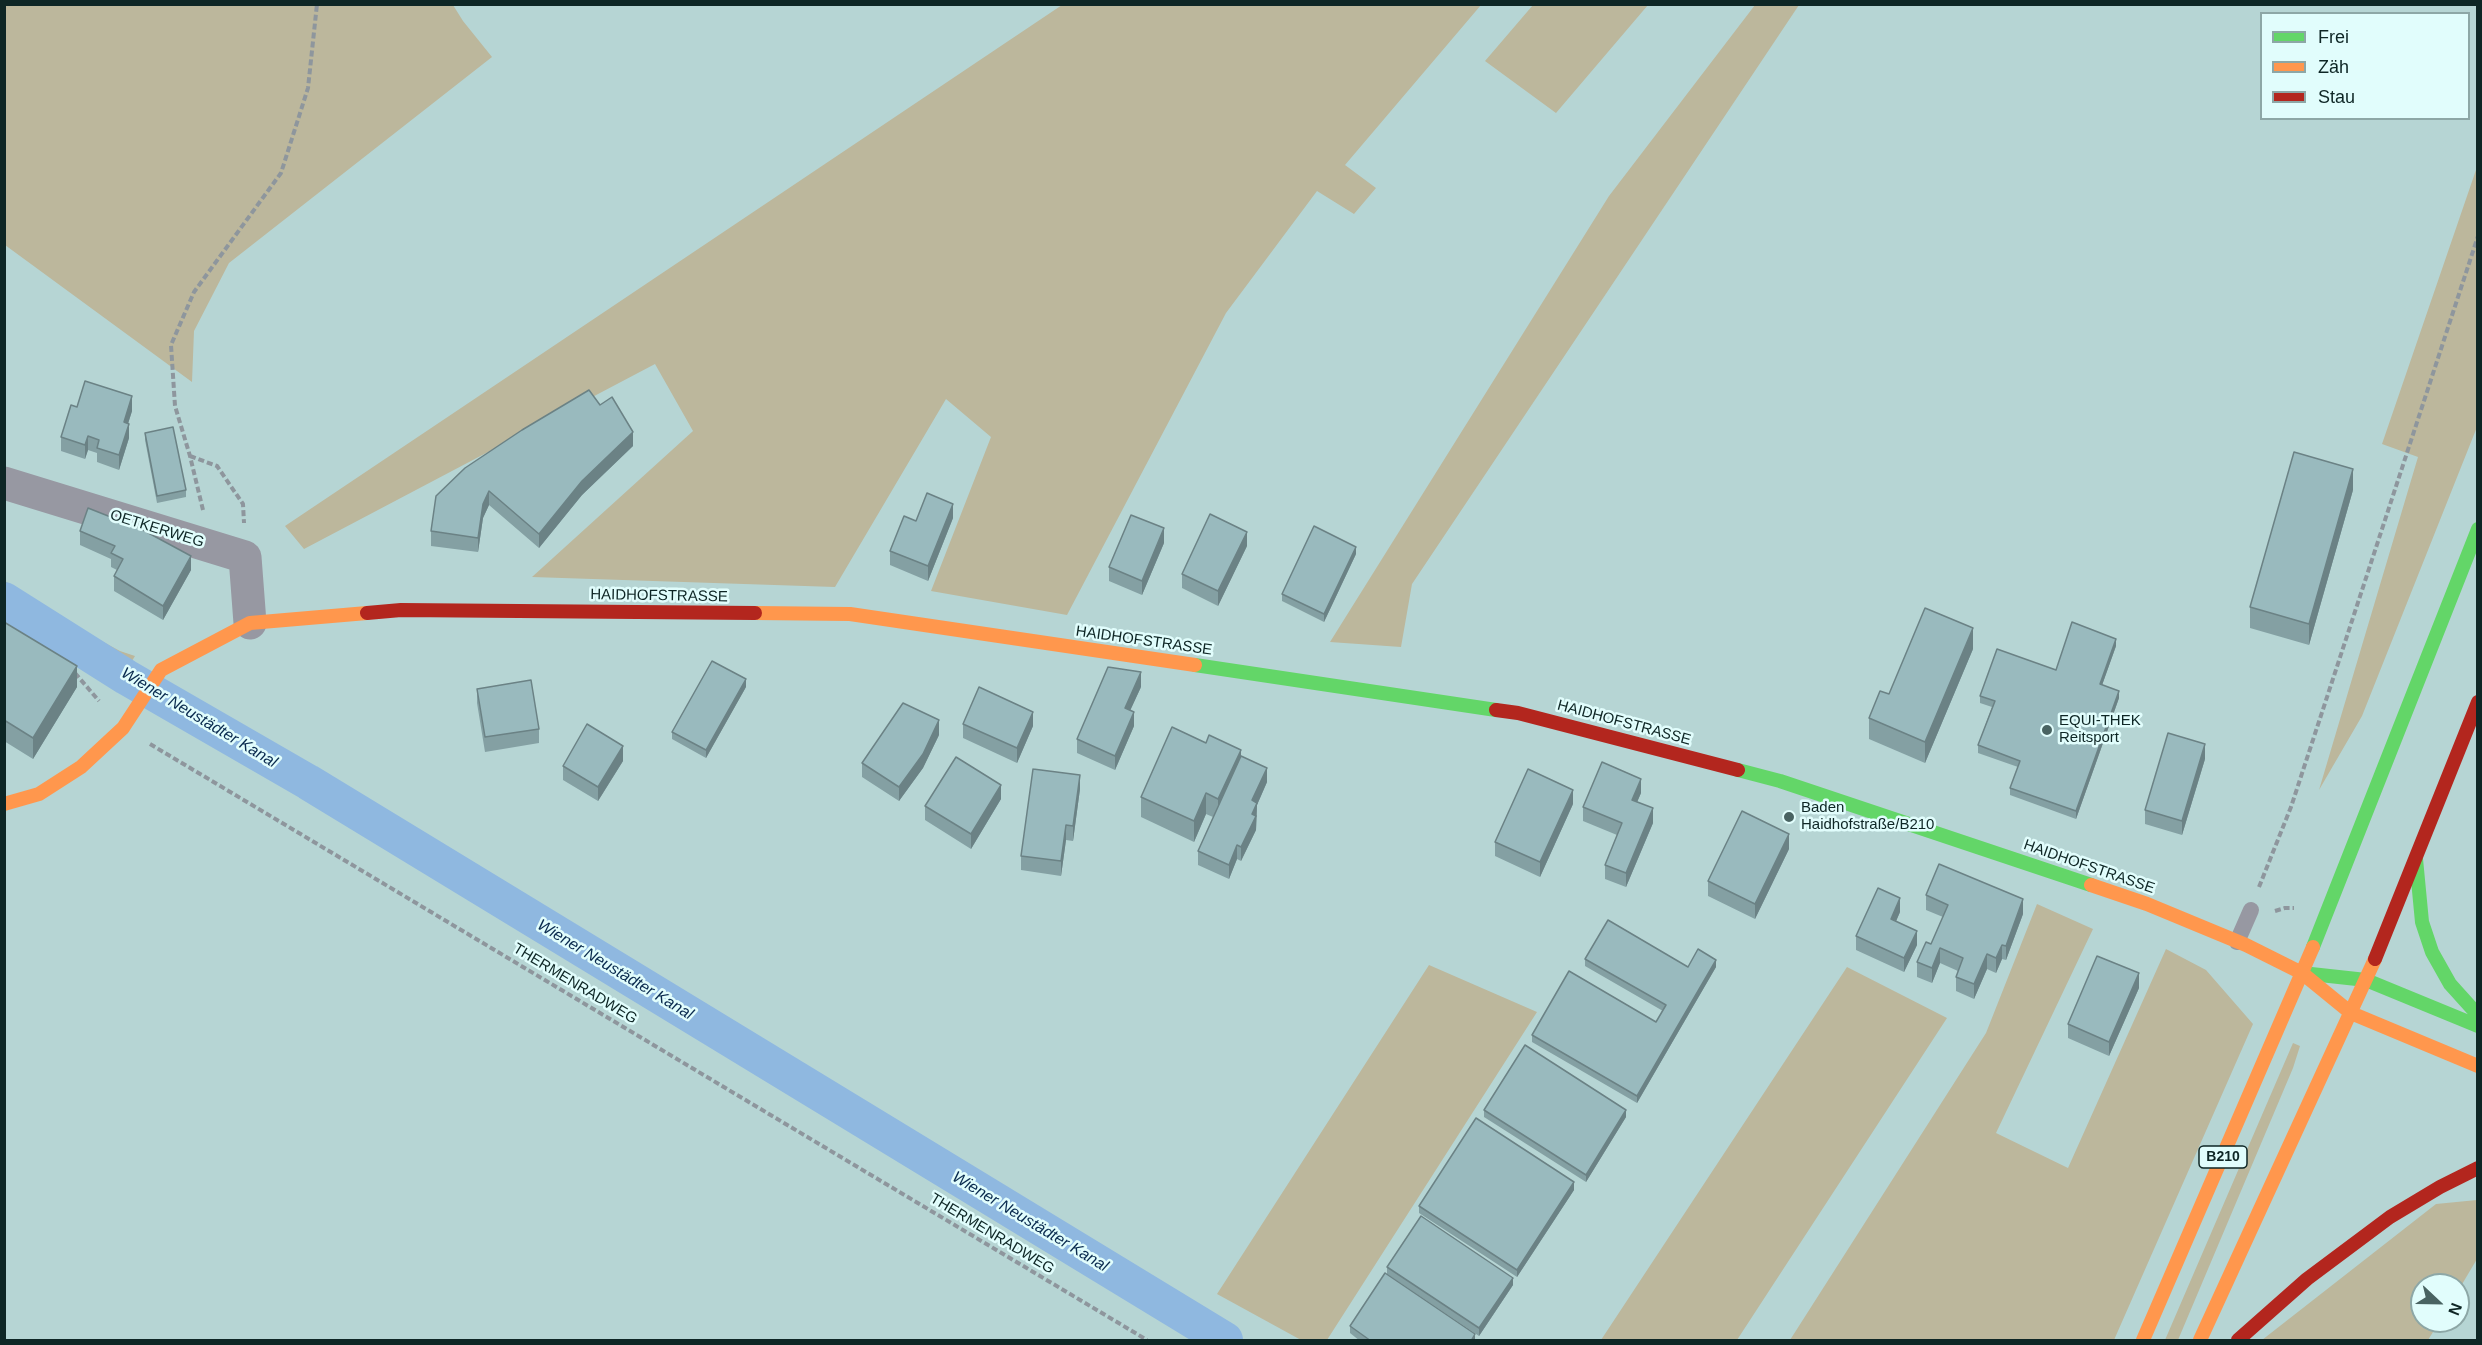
<!DOCTYPE html>
<meta charset="utf-8">
<style>
body{margin:0}
#map{position:relative;width:2482px;height:1345px;overflow:hidden;background:#b6d5d4;font-family:Helvetica,sans-serif}
canvas{display:block}
.frame{position:absolute;inset:0;border:6px solid #0e2625;pointer-events:none}
.legend{position:absolute;left:2260px;top:12px;width:210px;height:108px;box-sizing:border-box;background:#e1fdfc;border:2px solid #8da7a6;margin:0;padding:8px 10px;list-style:none;font-size:18px;color:#0e2625}
.legend li{display:flex;align-items:center;gap:12px;height:30px}
.legend b{width:30px;border:2px solid #8da7a6}
.north{position:absolute;left:2410px;top:1273px;width:60px;height:60px;box-sizing:border-box;background:#e1fdfc;border:2px solid #8da7a6;border-radius:50%;rotate:112deg;font-size:16px;font-weight:700;line-height:24px;text-align:center;color:#0e2625}
.north::after{content:'';display:block;margin:auto;width:21px;height:27px;background:#496362;clip-path:polygon(50% 0,100% 100%,50% 72%,0 100%)}
</style>
<div id="map">
<canvas width="2482" height="1345"></canvas>
<div class="frame"></div>
<ul class="legend">
<li><b style="height:8px;background:#63d668"></b>Frei</li>
<li><b style="height:8px;background:#ff974d"></b>Zäh</li>
<li><b style="height:8px;background:#b3261e"></b>Stau</li>
</ul>
<div class="north">N</div>
</div>
<script>
const c = document.querySelector('canvas').getContext('2d');
c.lineJoin = 'round';
function fill(path, color) { c.fillStyle = color; c.fill(path, 'evenodd'); }
const shape = rows => new Path2D(rows.map(r => 'M' + r).join(''));
function strokePath(path, color, width, dash) { c.strokeStyle = color; c.lineWidth = width; c.lineCap = dash ? 'butt' : 'round'; c.setLineDash(dash || []); c.stroke(path); }
function drawText(font, color, halo, rows, align = 'center') {
  c.font = font + ' Helvetica,sans-serif'; c.lineWidth = 5; c.setLineDash([]); c.textBaseline = 'middle'; c.strokeStyle = halo; c.fillStyle = color; for (const [text, x, y, turn = 0] of rows) {
    c.save(); c.translate(x, y); c.rotate((+turn || 0) * Math.PI / 180); c.textAlign = isNaN(turn) ? turn : align; if (halo) c.strokeText(text, 0, 0); c.fillText(text, 0, 0); c.restore();
  }
}
const green = shape([
 [5,4,453,5,463,21,492,57,229,263,194,331,192,382,5,245],
 [1062,5,1481,5,1345,165,1376,188,1354,214,1317,191,1226,313,1067,615,931,591,991,437,946,399,835,587,532,577,693,431,655,364,304,549,285,526],
 [1533,5,1533,4,1648,5,1556,113,1485,61],
 [1755,5,1799,5,1412,584,1401,647,1330,642,1609,196],
 [2477,167,2477,427,2362,716,2319,790,2418,457,2382,444],
 [5,581,59,618,120,651,135,656,116,687,5,621,5,603,111,670,116,662,5,595],
 [2037,904,2093,929,1996,1133,2068,1168,2166,949,2206,970,2253,1024,2114,1340,1790,1340,1986,1033],
 [1429,965,1537,1012,1327,1340,1301,1340,1217,1294],
 [1847,967,1947,1018,1737,1340,1601,1340],
 [2293,1043,2300,1046,2293,1068,2178,1340,2165,1340],
 [2477,1200,2477,1259,2458,1291,2458,1285,2422,1285,2422,1321,2440,1321,2428,1340,2262,1340,2436,1204]
]);
const canal = shape([
 [4,600,126,677,308,782,1225,1340]
]);
const path = shape([
 [190,456,217,466,243,504,244,523],
 [203,510,190,456,175,406,171,345,194,292,281,173,308,88,317,4],
 [75,673,99,701],
 [150,744,1147,1340],
 [2259,887,2291,807,2478,236],
 [2275,911,2285,908,2294,908]
]);
const lane = shape([
 [2237,942,2251,910]
]);
const street = shape([
 [4,483,245,557,250,623]
]);
const fast = shape([
 [1195,665,1496,710],
 [1738,770,1780,781,2091,885],
 [2416,859,2422,922,2432,952,2450,984,2478,1015],
 [2313,947,2478,529],
 [2302,973,2366,980,2478,1026]
]);
const slow = shape([
 [755,613,850,614,1195,665],
 [4,804,39,794,81,767,123,728,161,670,250,623,367,613],
 [2091,885,2147,904,2246,945,2302,973,2351,1013,2478,1066],
 [2143,1340,2313,947],
 [2200,1340,2375,959]
]);
const jam = shape([
 [367,613,401,610,755,613],
 [1496,710,1518,713,1738,770],
 [2375,959,2478,702],
 [2238,1340,2307,1279,2390,1217,2440,1187,2478,1168]
]);
const wall = shape([
 [600,405,633,446,582,495,539,548,489,505,483,518,478,552,431,546,431,531],
 [77,407,132,411,128,424,129,438,119,470,97,462,97,453,88,450,85,459,61,451,61,437],
 [145,433,186,490,186,497,157,503,145,440],
 [2353,490,2309,645,2250,628,2250,607],
 [953,518,928,581,890,565,890,551,916,521],
 [80,531,191,570,163,620,114,591,114,576,117,570,111,567,111,559,80,545],
 [1164,543,1142,595,1109,581,1109,567],
 [1247,546,1218,606,1182,588,1182,574],
 [1356,554,1324,622,1282,601,1282,594],
 [4,622,77,687,33,759,4,741],
 [2116,646,2102,685,2119,698,2076,819,2010,795,2010,788,2018,767,1978,753,1978,745,1992,707,1980,703,1980,696,2056,670],
 [1973,649,1925,763,1869,739,1869,718,1889,694],
 [746,687,706,758,672,739,672,732],
 [1141,687,1130,710,1134,726,1115,770,1077,753,1077,739],
 [477,689,539,729,539,743,485,752,477,703],
 [963,724,1033,726,1017,763,963,738],
 [939,735,923,768,899,801,862,777,862,763],
 [1206,743,1241,756,1267,782,1257,805,1256,830,1241,861,1237,859,1229,879,1198,865,1198,851,1213,817,1206,814,1194,842,1141,817,1141,797],
 [2205,759,2182,835,2145,824,2145,810],
 [623,761,598,801,563,780,563,766],
 [1080,789,1073,841,1066,840,1061,876,1021,870,1021,856],
 [1641,793,1637,802,1653,823,1626,887,1605,879,1605,865,1617,835,1583,821,1583,807],
 [1001,799,971,849,925,820,925,806],
 [1573,804,1540,877,1495,856,1495,842],
 [1789,849,1755,919,1708,896,1708,881],
 [1926,895,2023,914,2006,960,2002,959,1996,973,1987,969,1974,999,1956,991,1956,977,1958,971,1940,963,1932,983,1917,977,1917,962,1931,944,1943,917,1926,910],
 [1900,912,1896,921,1917,945,1904,972,1856,950,1856,936],
 [1585,959,1688,967,1716,967,1637,1103,1532,1042,1532,1035,1656,1022,1663,1011,1585,966],
 [2139,988,2109,1056,2068,1038,2068,1024],
 [1484,1110,1626,1117,1586,1182,1484,1117],
 [1574,1190,1517,1277,1419,1213,1419,1206],
 [1387,1267,1513,1285,1479,1336,1387,1274],
 [1350,1326,1475,1341,1360,1341,1350,1333]
]);
const shadedWall = shape([
 [132,396,132,411,124,436,124,422],
 [129,424,129,438,119,470,119,455],
 [633,432,633,446,582,495,539,548,539,534,582,481],
 [88,436,88,450,85,459,85,445],
 [2353,469,2353,490,2309,645,2309,624],
 [489,491,489,505,483,518,478,552,478,538,483,504],
 [953,504,953,518,928,581,928,566],
 [1164,528,1164,543,1142,595,1142,581],
 [1247,532,1247,546,1218,606,1218,591],
 [1356,547,1356,554,1324,622,1324,614],
 [191,556,191,570,163,620,163,606],
 [1973,628,1973,649,1925,763,1925,742],
 [2116,639,2116,646,2100,691,2100,684],
 [77,666,77,687,33,759,33,738],
 [1141,672,1141,687,1125,722,1125,708],
 [746,679,746,687,706,758,706,750],
 [2119,691,2119,698,2076,819,2076,811],
 [1033,712,1033,726,1017,763,1017,748],
 [1134,712,1134,726,1115,770,1115,756],
 [939,720,939,735,923,768,899,801,899,787],
 [2205,744,2205,759,2182,835,2182,821],
 [623,746,623,761,598,801,598,787],
 [1241,750,1241,771,1218,820,1218,799],
 [1267,768,1267,782,1257,805,1256,830,1241,861,1241,847,1252,800],
 [1080,775,1080,789,1073,841,1073,826],
 [1641,779,1641,793,1632,814,1632,800],
 [1001,785,1001,799,971,849,971,834],
 [1573,790,1573,804,1540,877,1540,862],
 [1206,793,1206,814,1194,842,1194,821],
 [1653,808,1653,823,1626,887,1626,873],
 [1066,825,1066,840,1061,876,1061,861],
 [1789,834,1789,849,1755,919,1755,904],
 [1237,845,1237,859,1229,879,1229,865],
 [1900,898,1900,912,1891,933,1891,919],
 [2023,899,2023,914,2006,960,2006,946],
 [1917,931,1917,945,1904,972,1904,958],
 [2002,945,2002,959,1996,973,1996,958],
 [1940,948,1940,963,1932,983,1932,968],
 [1987,954,1987,969,1974,999,1974,984],
 [1716,960,1716,967,1637,1103,1637,1096],
 [2139,973,2139,988,2109,1056,2109,1042],
 [1626,1110,1626,1117,1586,1182,1586,1175],
 [1574,1182,1574,1190,1517,1277,1517,1270],
 [1513,1278,1513,1285,1479,1336,1479,1328],
 [1475,1334,1475,1341,1471,1341]
]);
const building = shape([
 [85,381,132,396,124,422,129,424,119,455,97,448,99,440,88,436,85,445,61,437,71,405,77,407,85,381],
 [589,390,600,405,612,397,633,432,582,481,539,534,489,491,483,504,478,538,431,531,436,496,465,468,522,430,589,390],
 [173,427,186,490,157,496,145,433,173,427],
 [2294,452,2353,469,2309,624,2250,607,2294,452],
 [927,493,953,504,928,566,890,551,904,516,916,521,927,493],
 [88,508,141,529,191,556,163,606,114,576,123,559,111,553,115,546,80,531,88,508],
 [1210,514,1247,532,1218,591,1182,574,1210,514],
 [1131,515,1164,528,1142,581,1109,567,1131,515],
 [1314,526,1356,547,1324,614,1282,594,1314,526],
 [1925,608,1973,628,1925,742,1869,718,1880,691,1889,694,1925,608],
 [4,622,77,666,33,738,4,720,4,622],
 [2072,622,2116,639,2100,684,2119,691,2076,811,2010,788,2020,761,1978,745,1995,701,1980,696,1997,649,2056,670,2072,622],
 [712,661,746,679,706,750,672,732,712,661],
 [1108,667,1141,672,1125,708,1134,712,1115,756,1077,739,1108,667],
 [531,680,539,729,485,737,477,689,531,680],
 [979,687,1033,712,1017,748,963,724,979,687],
 [903,703,939,720,923,754,899,787,862,763,903,703],
 [587,724,623,746,598,787,563,766,587,724],
 [1172,727,1206,743,1209,735,1241,750,1218,799,1206,793,1194,821,1141,797,1172,727],
 [2168,733,2205,744,2182,821,2145,810,2168,733],
 [1241,756,1267,768,1252,800,1257,803,1252,814,1256,816,1241,847,1237,845,1229,865,1198,851,1241,756],
 [956,757,1001,785,971,834,925,806,956,757],
 [1602,762,1641,779,1632,800,1653,808,1626,873,1605,865,1622,823,1583,807,1602,762],
 [1033,769,1080,775,1073,826,1066,825,1061,861,1021,856,1033,769],
 [1528,769,1573,790,1540,862,1495,842,1528,769],
 [1742,811,1789,834,1755,904,1708,881,1742,811],
 [1939,864,2023,899,2006,946,2002,945,1996,958,1987,954,1974,984,1956,977,1963,958,1940,948,1932,968,1917,962,1926,942,1931,944,1948,905,1926,895,1939,864],
 [1878,888,1900,898,1891,919,1917,931,1904,958,1856,936,1878,888],
 [1608,920,1688,967,1698,949,1716,960,1637,1096,1532,1035,1569,971,1656,1022,1666,1005,1585,959,1608,920],
 [2097,956,2139,973,2109,1042,2068,1024,2097,956],
 [1525,1045,1626,1110,1586,1175,1484,1110,1525,1045],
 [1476,1118,1574,1182,1517,1270,1419,1206,1476,1118],
 [1421,1216,1513,1278,1479,1328,1387,1267,1421,1216],
 [1385,1273,1475,1334,1471,1341,1371,1341,1350,1326,1385,1273]
]);
const markers = [
 [2047,730,6,"#496362"],
 [1789,817,6,"#496362"]
];
const shields = [
 [2223,1157,48]
];
const shieldNames = [
 ["B210",2223,1157]
];
const streetNames = [
 ["OETKERWEG",157,529,17],
 ["HAIDHOFSTRASSE",659,596,1],
 ["HAIDHOFSTRASSE",1144,641,8],
 ["HAIDHOFSTRASSE",1624,723,15],
 ["HAIDHOFSTRASSE",2089,867,19],
 ["THERMENRADWEG",575,984,31],
 ["THERMENRADWEG",992,1234,31]
];
const poiNames = [
 ["EQUI-THEK",2059,721],
 ["Reitsport",2059,738],
 ["Baden",1801,808],
 ["Haidhofstraße/B210",1801,825]
];
const waterNames = [
 ["Wiener Neustädter Kanal",199,718,31],
 ["Wiener Neustädter Kanal",615,970,31],
 ["Wiener Neustädter Kanal",1030,1222,31]
];
fill(green, '#bcb79c');
strokePath(canal, '#8fb8e0', 36);
strokePath(path, '#8e969d', 4, [6, 3]);
strokePath(lane, '#9798a2', 16);
strokePath(street, '#9798a2', 33);
strokePath(fast, '#63d668', 14);
strokePath(slow, '#ff974d', 14);
strokePath(jam, '#b3261e', 14);
fill(wall, '#84a0a3');
fill(shadedWall, '#6b8285');
fill(building, '#99babe');
strokePath(building, '#6b8285', 1.5);
for (const [x, y, r, color] of markers) { const dot = new Path2D(); dot.arc(x, y, r, 0, 2 * Math.PI); c.fillStyle = color; c.fill(dot); strokePath(dot, '#e1fdfc', 2); }
for (const [x, y, w] of shields) { const box = new Path2D(); box.roundRect(x - w / 2, y - 11, w, 22, 4.5); c.fillStyle = '#e1fdfc'; c.fill(box); strokePath(box, '#0e2625', 1.5); }
drawText('bold 14px', '#0e2625', null, shieldNames);
drawText('15px', '#0e2625', '#e1fdfc', streetNames);
drawText('15px', '#0e2625', '#e1fdfc', poiNames, 'left');
drawText('italic 16px', '#092a4e', '#e1fdfc', waterNames);
</script>
